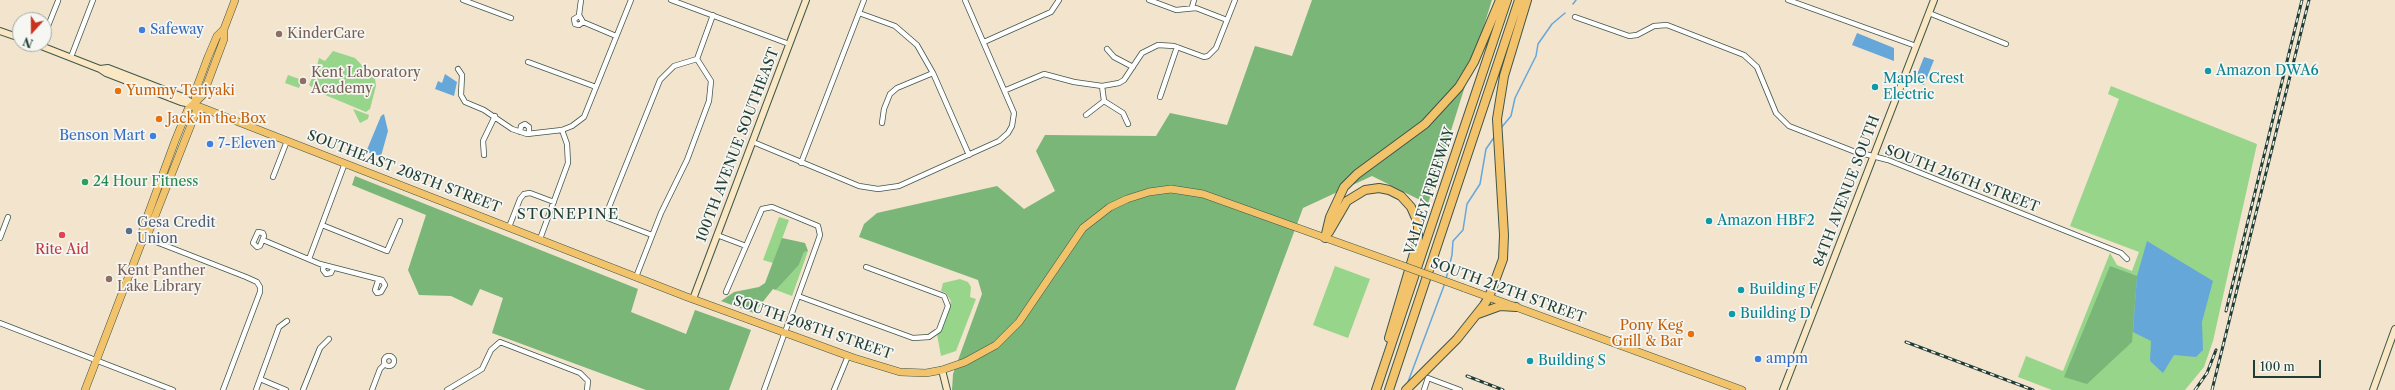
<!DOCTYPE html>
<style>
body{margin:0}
#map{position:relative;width:2395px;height:390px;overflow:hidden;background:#f3e4cd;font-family:"Libre Caslon Text",serif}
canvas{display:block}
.north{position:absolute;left:12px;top:12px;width:40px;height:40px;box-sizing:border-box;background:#f6f6f2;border:1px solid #a0aca6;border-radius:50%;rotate:201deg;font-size:11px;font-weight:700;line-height:16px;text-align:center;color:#1f3d34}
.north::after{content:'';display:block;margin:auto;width:14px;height:18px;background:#c8321e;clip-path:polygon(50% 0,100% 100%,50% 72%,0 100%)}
.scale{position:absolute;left:2253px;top:360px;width:68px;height:18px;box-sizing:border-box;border:2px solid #1f3d34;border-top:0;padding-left:5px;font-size:12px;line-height:14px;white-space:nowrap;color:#1f3d34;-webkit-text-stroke:3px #f6f6f2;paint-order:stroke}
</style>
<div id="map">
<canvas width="2395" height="390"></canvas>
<div class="north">N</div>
<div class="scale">100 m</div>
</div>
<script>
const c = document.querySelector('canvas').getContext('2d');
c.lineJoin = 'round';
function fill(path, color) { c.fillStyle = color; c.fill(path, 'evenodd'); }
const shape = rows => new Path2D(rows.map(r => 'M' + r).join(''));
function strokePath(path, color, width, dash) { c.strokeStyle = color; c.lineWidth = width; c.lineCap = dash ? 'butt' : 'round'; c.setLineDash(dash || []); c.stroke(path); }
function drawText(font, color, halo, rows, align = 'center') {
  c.font = font + ' "Libre Caslon Text",serif'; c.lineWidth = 3.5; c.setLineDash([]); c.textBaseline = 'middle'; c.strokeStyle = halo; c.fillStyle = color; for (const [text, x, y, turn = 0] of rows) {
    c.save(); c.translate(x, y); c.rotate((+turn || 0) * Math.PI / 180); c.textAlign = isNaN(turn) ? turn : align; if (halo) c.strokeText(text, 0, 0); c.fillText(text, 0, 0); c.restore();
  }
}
const green = shape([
 [333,51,355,58,375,79,376,86,370,109,366,112,318,92,309,85,312,78,317,80,318,78,313,76,316,68,321,70,322,68,317,66,319,58,325,61],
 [288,75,302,80,299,88,285,83],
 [2111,86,2257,144,2213,341,2204,367,2185,390,2052,390,2018,377,2026,356,2063,371,2110,253,2117,265,2132,271,2139,252,2070,226,2119,99,2108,94],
 [353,109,369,115,368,119,360,123],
 [779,217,789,220,773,263,763,260],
 [808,251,792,296,776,290,799,265,804,252],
 [1335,266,1370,279,1348,338,1313,325],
 [960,279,968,282,971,287,970,297,976,299,956,351,941,356,937,334,944,325,951,301,946,293,941,291,943,283]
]);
const forest = shape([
 [1312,0,1492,0,1428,204,1372,176,1303,208,1235,390,952,390,953,374,982,294,978,280,859,237,864,224,877,213,997,186,1024,209,1055,191,1036,151,1045,135,1156,136,1170,113,1227,125,1255,46,1292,56],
 [355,176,638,289,631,312,686,334,695,310,751,330,729,390,646,390,492,333,503,298,480,289,472,306,451,296,419,295,408,270,426,215,352,185],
 [782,238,805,243,808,251,804,252,799,265,776,290,773,289,754,313,721,301,734,292,759,287,765,283],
 [2110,266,2137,276,2132,342,2087,384,2064,377]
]);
const water = shape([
 [1857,33,1894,48,1894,61,1852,45],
 [1924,57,1934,60,1924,85,1914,82],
 [445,74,457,82,454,96,435,89,438,81,442,83],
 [384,114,388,131,381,156,366,152,381,116],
 [2147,241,2213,281,2202,322,2203,350,2196,357,2174,355,2163,373,2150,361,2151,341,2133,332,2137,276]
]);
const stream = shape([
 [1573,4,1576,0],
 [1501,128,1511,116,1515,98,1536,56,1538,44,1552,24,1565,13],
 [1446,279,1452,255,1453,241,1463,230,1467,204,1480,184,1486,149,1495,136],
 [1408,382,1445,283]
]);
const street = shape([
 [463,0,511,18],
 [581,0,579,15,583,22,616,36],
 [671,0,789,44],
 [1149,0,1176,10,1196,8,1227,20],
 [1788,0,1916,46],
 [1192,7,1194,0],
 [859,13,895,26,917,45,933,73,969,155],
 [1929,13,2006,44],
 [579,16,574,19,575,24,579,25,583,22],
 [1575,17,1629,36,1637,35,1654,26,1667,25,1744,55,1757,67,1776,113,1789,126,1853,151,1888,160,2121,253,2127,259],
 [44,36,58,1],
 [984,42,1051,12,1059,0],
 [1107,49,1114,57,1133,67],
 [71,57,93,0],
 [528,62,596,87],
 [458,69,462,75,461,95,465,102,484,110,512,129,527,134,562,130,572,126,584,117,631,0],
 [1102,86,1104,101],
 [1006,90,1044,74,1074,82,1102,86,1119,83,1124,80,1142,53,1158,45,1174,46,1204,57,1208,56,1216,48,1235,0],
 [1160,97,1177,47],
 [1104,101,1123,113,1128,124],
 [1086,115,1104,101],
 [882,123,884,109,890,94,897,88,933,73],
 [520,132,521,126,525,124,529,127,529,134],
 [753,142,859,186,878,189,899,186,999,141,1008,133,1012,126,1014,113,965,0],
 [484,155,483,141,495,116],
 [801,163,864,0],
 [273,177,287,141],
 [322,225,387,251,400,221],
 [509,227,520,199,524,194,530,193,554,202],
 [258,232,263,233,264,236,260,246,257,247,253,243,258,232],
 [652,235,605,217,660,80,674,66,697,59],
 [717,235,746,246],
 [0,238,8,217],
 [146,238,246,277,257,282,260,287,260,292,223,390],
 [540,239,568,163,567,144,562,130],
 [263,240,320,264,382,280,385,285,381,292,377,293,375,290,378,281,381,280],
 [309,259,345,163],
 [324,265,323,270,326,274,331,273,333,268],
 [636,277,661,213,687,160,709,101,711,81,697,59,713,15],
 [726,292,762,209,772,207,818,226,820,235,818,241,764,390],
 [798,296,913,338,929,337,939,330,948,306,944,296,866,267],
 [0,323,173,390],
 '384 361a5 5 0 1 1 10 0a5 5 0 1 1-10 0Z',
 [260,379,286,390],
 [256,390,279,327,287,321],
 [303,390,320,348,329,339],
 [372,390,380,369,385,364],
 [447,390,482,369,491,350,500,342,580,373,588,381,587,390],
 [834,390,848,356],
 [1424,390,1428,378,1460,390]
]);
const secondary = shape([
 [0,31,20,38],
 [36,44,100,69,108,68,183,97,195,105],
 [100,69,106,73,181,102,191,104],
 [693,299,806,0],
 [942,370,947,390],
 [1783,390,1934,0],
 [2373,390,2395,329]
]);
const primary = shape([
 [195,105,687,297,854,358,900,372,926,373,942,370,965,362,996,345,1019,322,1083,228,1110,207,1127,199,1149,192,1171,189,1203,194,1401,265],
 [141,244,143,228,175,141,188,109,203,95,224,39,224,29,235,0],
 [1464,288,1742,390],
 [85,390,141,244,148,234,196,112,195,92,208,57,217,36,224,29]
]);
const highway = shape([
 [1329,232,1347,201,1365,190,1379,188,1389,190,1401,196,1411,207,1418,223,1418,240,1389,338],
 [1325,238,1330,217,1344,187,1357,174,1425,124,1459,87,1474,62,1500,0],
 [1478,314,1500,306,1516,307],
 [1376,390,1507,0],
 [1389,390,1519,0],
 [1406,390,1457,339,1484,305,1489,297,1503,259,1504,235,1497,119,1504,76,1527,0]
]);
const rail = shape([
 [2226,311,2302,0],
 [1906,342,2033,390],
 [1467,376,1503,390],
 [2195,390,2207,373,2216,350],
 [2212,390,2309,0]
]);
const primaryBridge = shape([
 [1401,265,1464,288]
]);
const markers = [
 [142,30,4,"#3f7fe0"],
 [279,34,4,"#8d6e63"],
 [2208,71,4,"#0f9aa8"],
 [303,81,4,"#8d6e63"],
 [1875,87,4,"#0f9aa8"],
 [118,91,4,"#e8710a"],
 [159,119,4,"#e8710a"],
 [153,136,4,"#3f7fe0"],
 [210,144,4,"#3f7fe0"],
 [85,182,4,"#2e9e5b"],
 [1709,221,4,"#0f9aa8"],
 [129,231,4,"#5c6f8a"],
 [62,235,4,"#e0444e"],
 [109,279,4,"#8d6e63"],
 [1741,290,4,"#0f9aa8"],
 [1732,314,4,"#0f9aa8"],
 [1691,334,4,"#e8710a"],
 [1758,359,4,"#3f7fe0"],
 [1530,361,4,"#0f9aa8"]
];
const shopNames = [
 ["Safeway",150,30],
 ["Benson Mart",145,136,"right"],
 ["7-Eleven",218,144],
 ["ampm",1766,359]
];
const educationNames = [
 ["KinderCare",287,34],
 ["Kent Laboratory",311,73],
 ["Academy",311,89],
 ["Kent Panther",117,271],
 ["Lake Library",117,287]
];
const cultureNames = [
 ["Amazon DWA6",2216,71],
 ["Maple Crest",1883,79],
 ["Electric",1883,95],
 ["Amazon HBF2",1717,221],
 ["Building F",1749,290],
 ["Building D",1740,314],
 ["Building S",1538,361]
];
const foodNames = [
 ["Yummy Teriyaki",126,91],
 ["Jack in the Box",167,119],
 ["Pony Keg",1683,326,"right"],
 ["Grill & Bar",1683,342,"right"]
];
const streetNames = [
 ["100TH AVENUE SOUTHEAST",738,145,-69],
 ["SOUTHEAST 208TH STREET",404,172,21],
 ["SOUTH 216TH STREET",1962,179,21],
 ["VALLEY FREEWAY",1430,191,-72],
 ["84TH AVENUE SOUTH",1847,191,-69],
 ["SOUTH 212TH STREET",1508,291,20],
 ["SOUTH 208TH STREET",813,328,19]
];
const leisureNames = [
 ["24 Hour Fitness",93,182]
];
const serviceNames = [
 ["Gesa Credit",137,223],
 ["Union",137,239]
];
const healthNames = [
 ["Rite Aid",62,250]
];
const neighbourhoodNames = [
 ["STONEPINE",568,215]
];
fill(green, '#97d58b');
fill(forest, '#79b677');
fill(water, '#66a7da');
strokePath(stream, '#66a7da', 1.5);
strokePath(street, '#3f564b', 6);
strokePath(secondary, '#3f564b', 8);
strokePath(primary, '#3f564b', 8);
strokePath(highway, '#3f564b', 10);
strokePath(street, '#fff', 4.5);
strokePath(secondary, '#fae7c3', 6);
strokePath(primary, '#f2c36a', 7);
strokePath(highway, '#f2c36a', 8);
strokePath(rail, '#1f3d34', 3);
strokePath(rail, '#f6f6f2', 1.5, [4.5]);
strokePath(primaryBridge, '#3f564b', 8, []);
strokePath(primaryBridge, '#f2c36a', 7);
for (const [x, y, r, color] of markers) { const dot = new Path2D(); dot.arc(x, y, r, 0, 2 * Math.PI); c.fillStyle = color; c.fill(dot); strokePath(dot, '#f6f6f2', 1.5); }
drawText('14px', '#366cbe', '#f6f6f2', shopNames, 'left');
drawText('14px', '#785e54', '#f6f6f2', educationNames, 'left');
drawText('14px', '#0d838f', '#f6f6f2', cultureNames, 'left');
drawText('14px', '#c56008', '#f6f6f2', foodNames, 'left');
drawText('14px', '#1f3d34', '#f6f6f2', streetNames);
drawText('14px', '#27864d', '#f6f6f2', leisureNames, 'left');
drawText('14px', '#4e5e75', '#f6f6f2', serviceNames, 'left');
drawText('14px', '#be3a42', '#f6f6f2', healthNames);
c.letterSpacing = '1px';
drawText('15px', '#1f3d34', '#f6f6f2', neighbourhoodNames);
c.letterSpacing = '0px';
</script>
